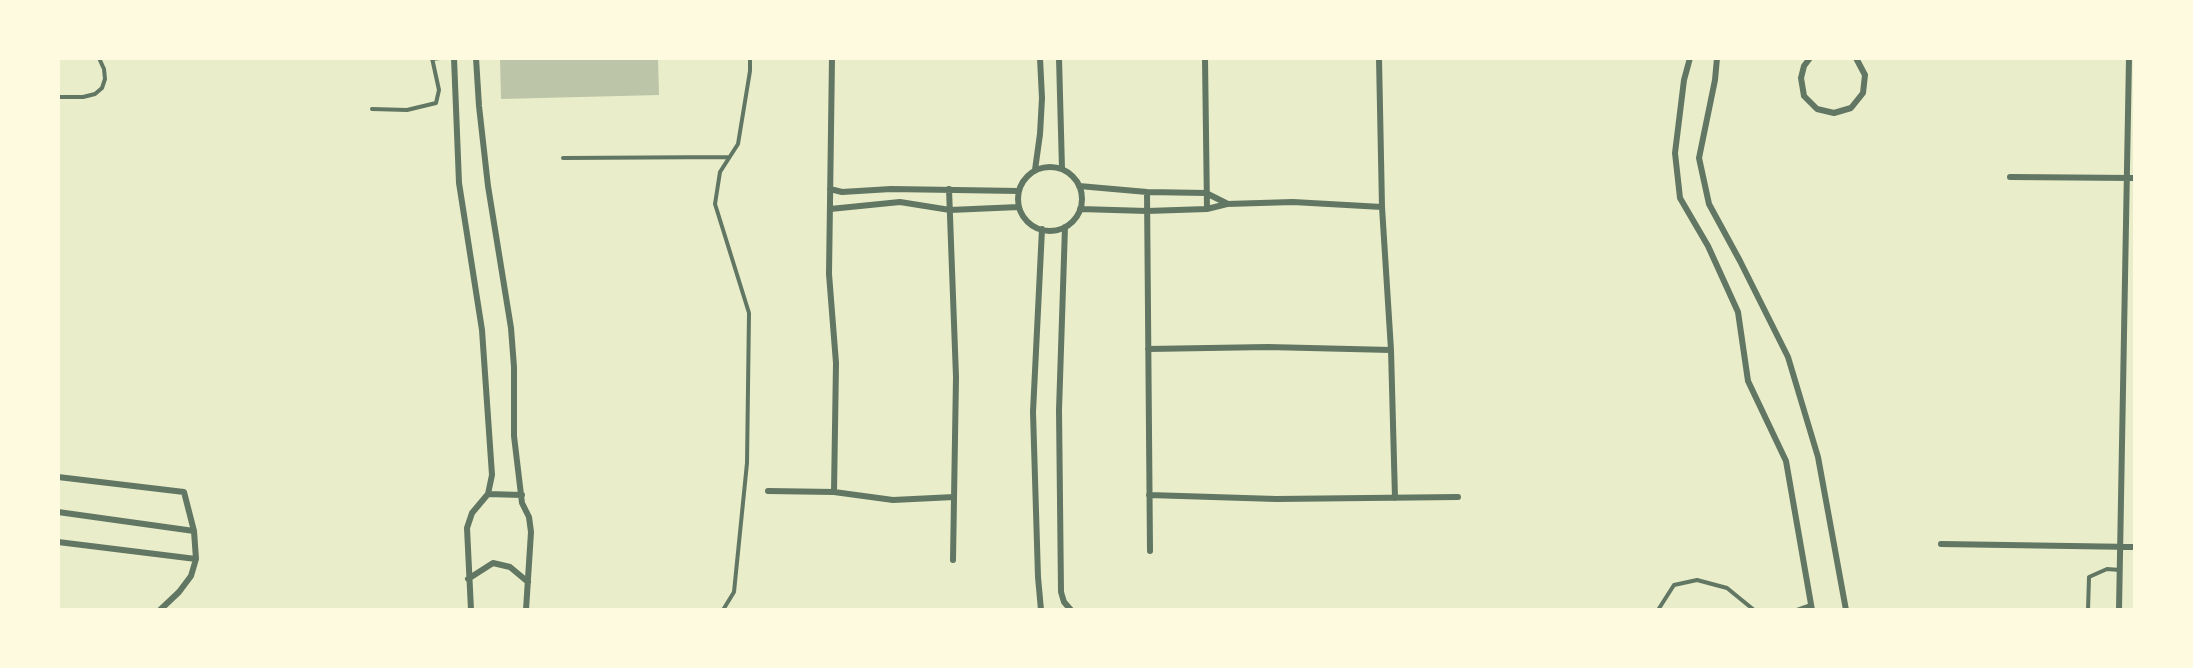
<!DOCTYPE html>
<style>
body{margin:0}
#map{position:relative;width:2193px;height:668px;overflow:hidden;background:#e9edc9;font-family:Figtree,sans-serif}
canvas{display:block}
.frame{position:absolute;inset:0;border:60px solid #fefae0;pointer-events:none}
</style>
<div id="map">
<canvas width="2193" height="668"></canvas>
<div class="frame"></div>
</div>
<script>
const c = document.querySelector('canvas').getContext('2d');
c.lineJoin = 'round';
function fill(path, color) { c.fillStyle = color; c.fill(path, 'evenodd'); }
const shape = rows => new Path2D(rows.map(r => 'M' + r).join(''));
function strokePath(path, color, width, dash) { c.strokeStyle = color; c.lineWidth = width; c.lineCap = dash ? 'butt' : 'round'; c.setLineDash(dash || []); c.stroke(path); }
const building = shape([
 [500,58,658,58,659,95,501,99]
]);
const service = shape([
 [432,59,440,58],
 [58,97,83,97,95,94,102,88,105,79,104,69,99,58],
 [372,109,407,110,436,103,439,90,432,58],
 [563,158,729,157],
 [723,610,734,592,747,463,749,313,715,204,720,172,738,144,750,71,750,58],
 [1658,610,1674,585,1697,580,1727,588,1754,610],
 [1797,610,1811,605],
 [2088,610,2089,577,2107,569,2120,570]
]);
const minor = shape([
 [454,58,459,183,482,330,492,475,488,494,472,513,467,528,471,610],
 [476,58,479,106,488,186,511,328,514,367,514,436,522,503,529,517,531,532,526,610],
 [832,58,829,274,836,363,834,492],
 [1059,58,1062,169],
 [1205,58,1207,209],
 [1379,58,1382,207,1391,350,1395,498],
 [1690,58,1684,80,1675,153,1680,198,1708,246,1738,312,1748,381,1786,461,1812,610],
 [1717,58,1715,80,1699,158,1709,204,1740,261,1788,357,1818,457,1846,610],
 [1810,58,1804,66,1801,78,1804,96,1817,109,1834,113,1851,108,1863,93,1865,75,1856,58],
 '1018 199a32 32 0 1 1 64 0a32 32 0 1 1-64 0Z',
 [1035,170,1040,134,1042,98,1040,58],
 [2010,177,2134,178],
 [1079,186,1147,192,1206,193,1226,203],
 [830,189,842,192,891,189,1019,191],
 [949,189,956,377,953,560],
 [1147,192,1150,551],
 [830,209,900,202,950,210,1019,207],
 [1080,209,1147,211,1207,209,1227,204,1293,202,1382,207],
 [1065,227,1059,410,1061,592,1064,602,1071,610],
 [1148,349,1268,347,1391,350],
 [58,477,184,492,194,531,196,559,191,576,179,592,160,610],
 [768,491,834,492,893,500,954,497],
 [488,494,522,495],
 [1149,495,1276,499,1458,497],
 [58,512,194,531],
 [58,542,196,559],
 [1941,544,2134,547],
 [468,579,493,563,510,567,528,582],
 [1041,610,1038,577,1033,412,1042,229],
 [2119,610,2129,58]
]);
fill(building, '#bcc5a7');
strokePath(service, '#617663', 4);
strokePath(minor, '#617663', 6);
</script>
